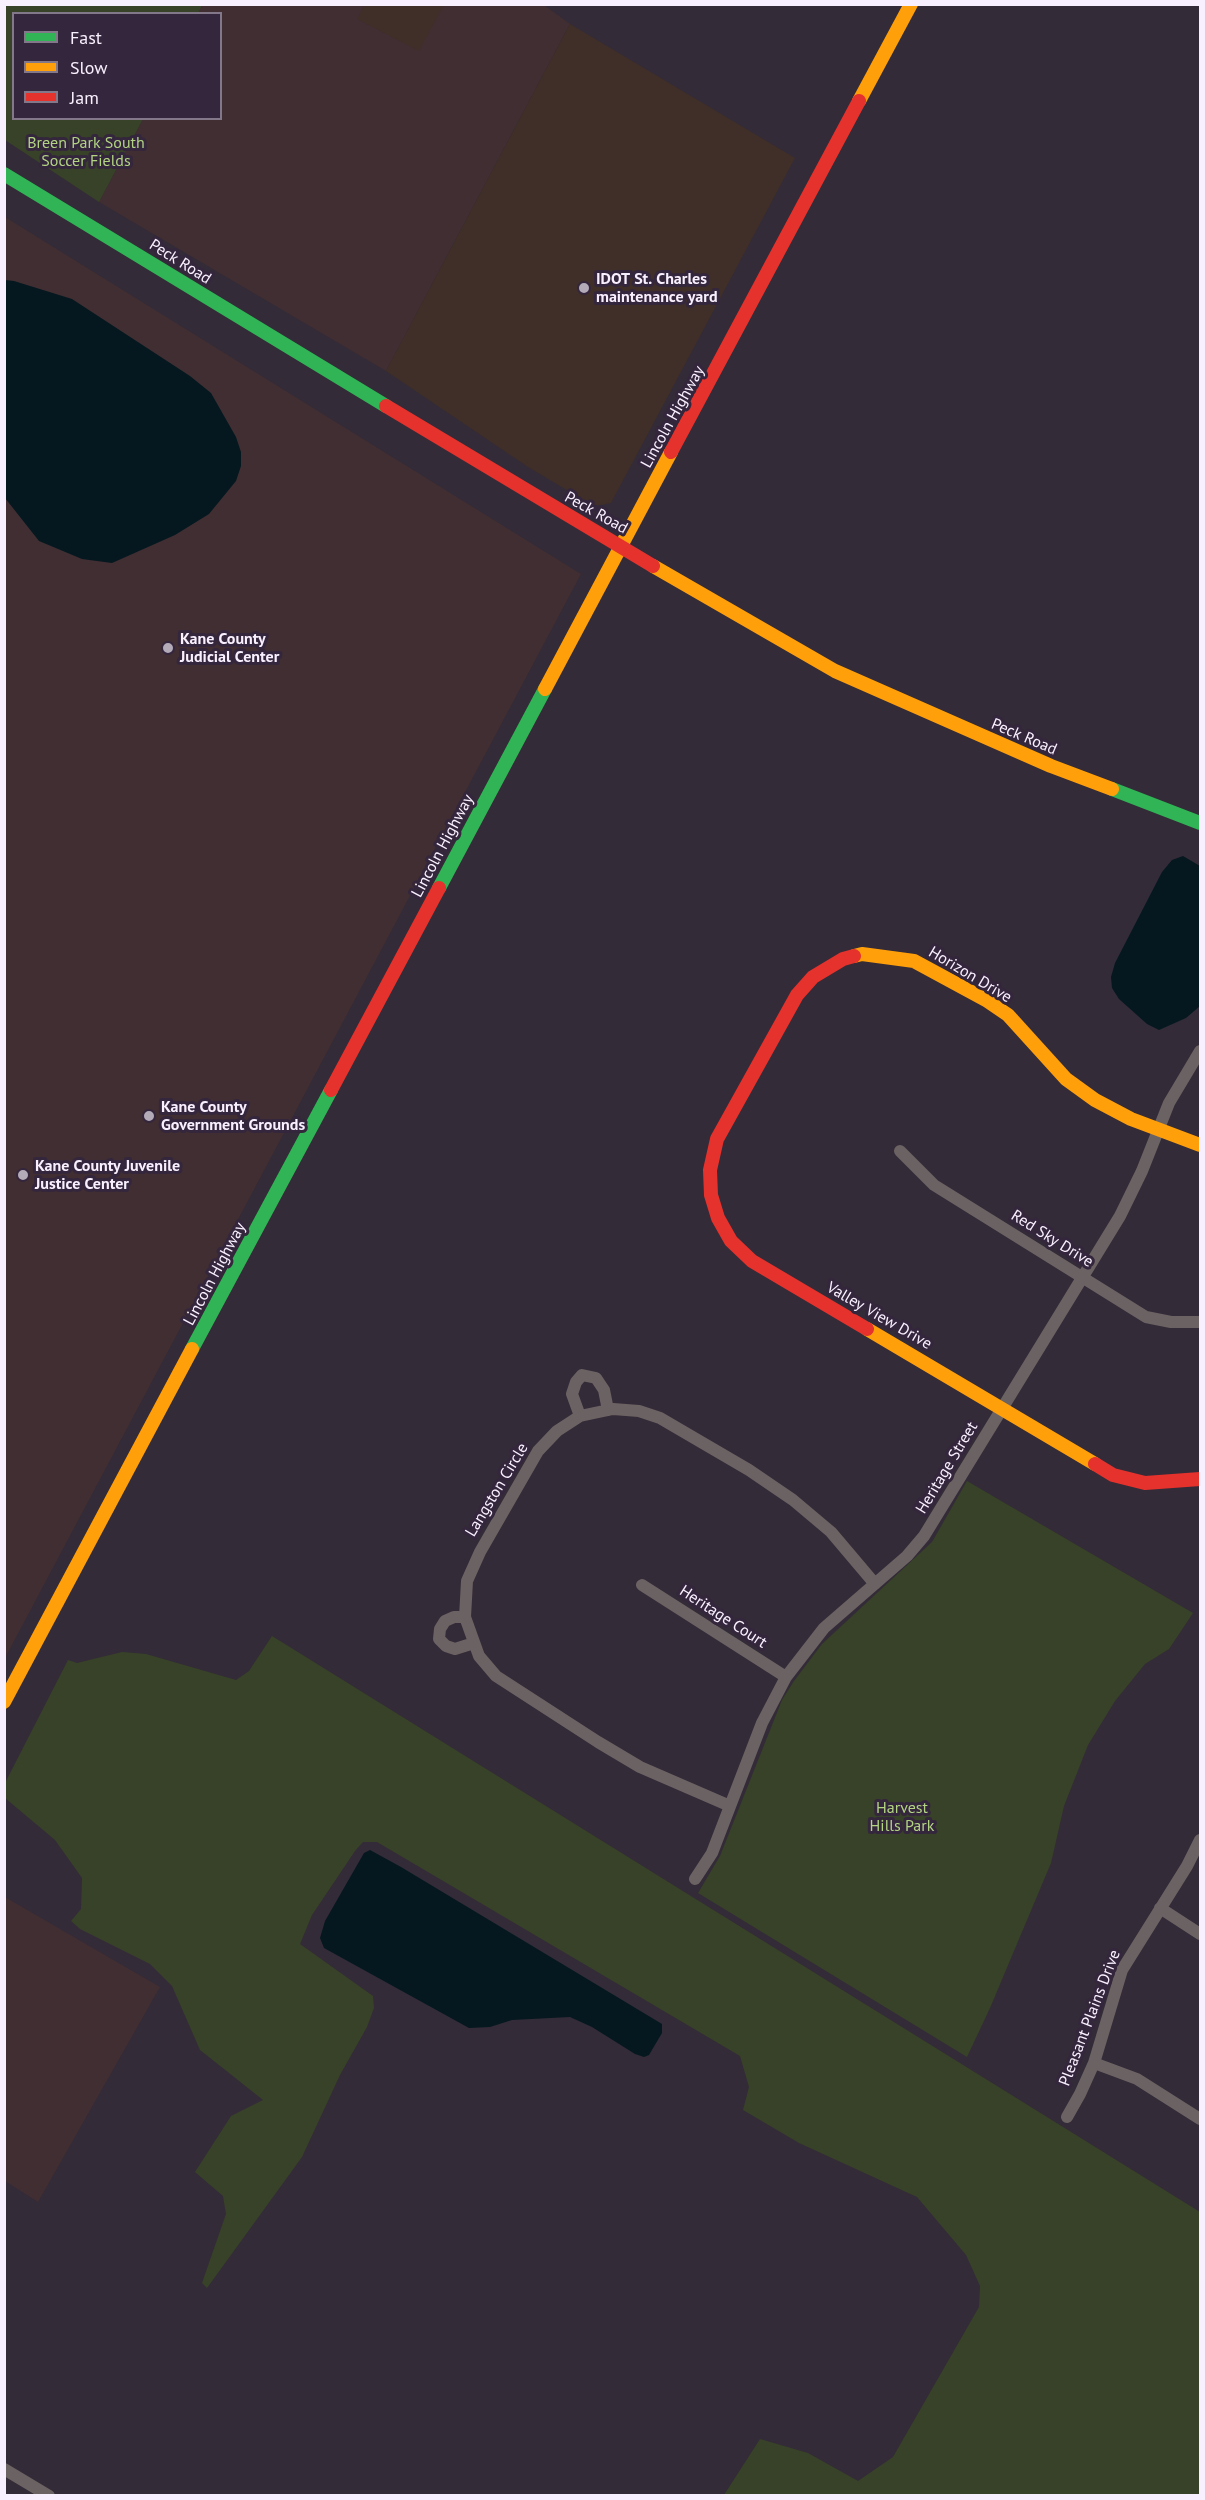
<!DOCTYPE html>
<style>
body{margin:0}
#map{position:relative;width:1205px;height:2500px;overflow:hidden;background:#332b37;font-family:"PT Sans",sans-serif}
canvas{display:block}
.frame{position:absolute;inset:0;border:6px solid #f9f0ff;pointer-events:none}
.legend{position:absolute;left:12px;top:12px;width:210px;height:108px;box-sizing:border-box;background:#34263c;border:2px solid #83778a;margin:0;padding:8px 10px;list-style:none;font-size:18px;color:#f9f0ff}
.legend li{display:flex;align-items:center;gap:12px;height:30px}
.legend b{width:30px;border:2px solid #83778a}
</style>
<div id="map">
<canvas width="1205" height="2500"></canvas>
<div class="frame"></div>
<ul class="legend">
<li><b style="height:8px;background:#30b455"></b>Fast</li>
<li><b style="height:8px;background:#ff9f0a"></b>Slow</li>
<li><b style="height:8px;background:#e5322d"></b>Jam</li>
</ul>
</div>
<script>
const c = document.querySelector('canvas').getContext('2d');
c.lineJoin = 'round';
function fill(path, color) { c.fillStyle = color; c.fill(path, 'evenodd'); }
const shape = rows => new Path2D(rows.map(r => 'M' + r).join(''));
function strokePath(path, color, width, dash) { c.strokeStyle = color; c.lineWidth = width; c.lineCap = dash ? 'butt' : 'round'; c.setLineDash(dash || []); c.stroke(path); }
function drawText(font, color, halo, rows, align = 'center') {
  c.font = font + ' "PT Sans",sans-serif'; c.lineWidth = 6; c.setLineDash([]); c.textBaseline = 'middle'; c.strokeStyle = halo; c.fillStyle = color; for (const [text, x, y, turn = 0] of rows) {
    c.save(); c.translate(x, y); c.rotate((+turn || 0) * Math.PI / 180); c.textAlign = isNaN(turn) ? turn : align; if (halo) c.strokeText(text, 0, 0); c.fillText(text, 0, 0); c.restore();
  }
}
const commercial = shape([
 [202,5,544,5,570,24,386,371,99,202,143,119,220,118,220,14,198,13],
 [5,217,581,574,5,1658],
 [5,1897,160,1987,38,2202,5,2181]
]);
const industrial = shape([
 [365,4,444,4,444,5,419,51,357,19],
 [570,24,795,158,611,503,601,505,592,505,528,467,386,371]
]);
const green = shape([
 [4,5,202,5,198,14,14,14,14,118,143,119,99,202,5,140],
 [967,1481,1193,1613,1169,1649,1145,1664,1115,1701,1088,1745,1064,1806,1051,1863,990,2008,967,2057,698,1893,720,1856,782,1700,794,1681,822,1644,932,1542],
 [272,1636,1200,2212,1200,2495,724,2495,760,2439,808,2453,858,2481,893,2457,979,2307,980,2286,966,2255,917,2197,799,2143,743,2110,749,2087,740,2056,377,1842,363,1842,355,1851,312,1915,300,1944,373,1996,374,2008,367,2027,340,2075,302,2157,207,2288,202,2283,226,2214,223,2196,195,2172,231,2116,263,2100,200,2050,172,1986,150,1964,80,1929,71,1921,81,1909,82,1878,55,1840,5,1798,5,1783,68,1660,77,1663,122,1652,146,1654,236,1680,249,1671]
]);
const water = shape([
 [5,280,14,281,72,299,190,376,211,393,236,437,241,452,241,466,236,481,209,514,175,535,112,563,82,559,39,541,5,498],
 [1183,856,1200,866,1200,1006,1186,1018,1159,1030,1147,1024,1119,999,1112,988,1111,977,1115,963,1162,872,1172,860],
 [370,1850,401,1867,662,2024,662,2033,649,2055,644,2057,635,2054,592,2027,570,2017,512,2020,490,2027,469,2028,324,1948,320,1938,325,1921,364,1853]
]);
const street = shape([
 [900,1151,934,1185,1146,1317,1171,1322,1200,1322],
 [580,1416,572,1394,576,1382,582,1375,596,1378,604,1390,608,1410],
 [642,1585,786,1677],
 [465,1617,454,1617,445,1621,440,1629,439,1639,446,1646,455,1649,474,1643],
 [730,1806,640,1767,598,1742,496,1676,479,1656,465,1617,467,1581,480,1552,538,1451,557,1431,580,1416,613,1409,639,1411,660,1418,749,1470,793,1500,831,1532,875,1584],
 [695,1879,712,1853,762,1723,786,1677,824,1628,907,1556,924,1536,1120,1216,1142,1171,1169,1103,1200,1051],
 [1160,1908,1200,1934],
 [1094,2063,1137,2079,1200,2119],
 [1067,2117,1080,2094,1094,2063,1122,1970,1187,1866,1200,1840],
 [4,2469,49,2496]
]);
const fast = shape([
 [4,174,386,406],
 [1112,789,1200,823],
 [439,888,545,689],
 [192,1349,331,1090]
]);
const slow = shape([
 [859,101,911,4],
 [653,566,835,671,1051,766,1112,789],
 [545,689,671,452],
 [854,956,862,954,914,961,986,1000,1008,1015,1066,1079,1095,1100,1131,1119,1200,1145],
 [867,1329,1095,1464],
 [4,1702,192,1349]
]);
const jam = shape([
 [386,406,653,566],
 [671,452,859,101],
 [854,956,843,959,813,977,797,995,717,1139,710,1170,711,1195,718,1218,731,1241,752,1261,867,1329],
 [331,1090,439,888],
 [1095,1464,1113,1475,1145,1483,1200,1479]
]);
const markers = [
 [584,288,6,"#b4abb9"],
 [168,648,6,"#b4abb9"],
 [149,1116,6,"#b4abb9"],
 [23,1175,6,"#b4abb9"]
];
const parkNames = [
 ["Breen Park South",86,143],
 ["Soccer Fields",86,161],
 ["Harvest",902,1808],
 ["Hills Park",902,1826]
];
const streetNames = [
 ["Peck Road",180,262,32],
 ["Lincoln Highway",673,417,-61],
 ["Peck Road",596,513,29],
 ["Peck Road",1024,737,23],
 ["Lincoln Highway",443,846,-62],
 ["Horizon Drive",970,975,31],
 ["Red Sky Drive",1052,1239,32],
 ["Lincoln Highway",215,1274,-62],
 ["Valley View Drive",879,1316,30],
 ["Heritage Street",947,1468,-59],
 ["Langston Circle",497,1490,-59],
 ["Heritage Court",723,1617,33],
 ["Pleasant Plains Drive",1090,2018,-69]
];
const poiNames = [
 ["IDOT St. Charles",596,279],
 ["maintenance yard",596,297],
 ["Kane County",180,639],
 ["Judicial Center",180,657],
 ["Kane County",161,1107],
 ["Government Grounds",161,1125],
 ["Kane County Juvenile",35,1166],
 ["Justice Center",35,1184]
];
fill(commercial, '#402e32');
fill(industrial, '#3f2f28');
fill(green, '#384228');
fill(water, '#05181f');
strokePath(street, '#6b6263', 12);
strokePath(fast, '#30b455', 14);
strokePath(slow, '#ff9f0a', 14);
strokePath(jam, '#e5322d', 14);
for (const [x, y, r, color] of markers) { const dot = new Path2D(); dot.arc(x, y, r, 0, 2 * Math.PI); c.fillStyle = color; c.fill(dot); strokePath(dot, '#34263c', 2); }
drawText('16px', '#b2d482', '#34263c', parkNames);
drawText('16px', '#f9f0ff', '#34263c', streetNames);
drawText('bold 16px', '#f9f0ff', '#34263c', poiNames, 'left');
</script>
